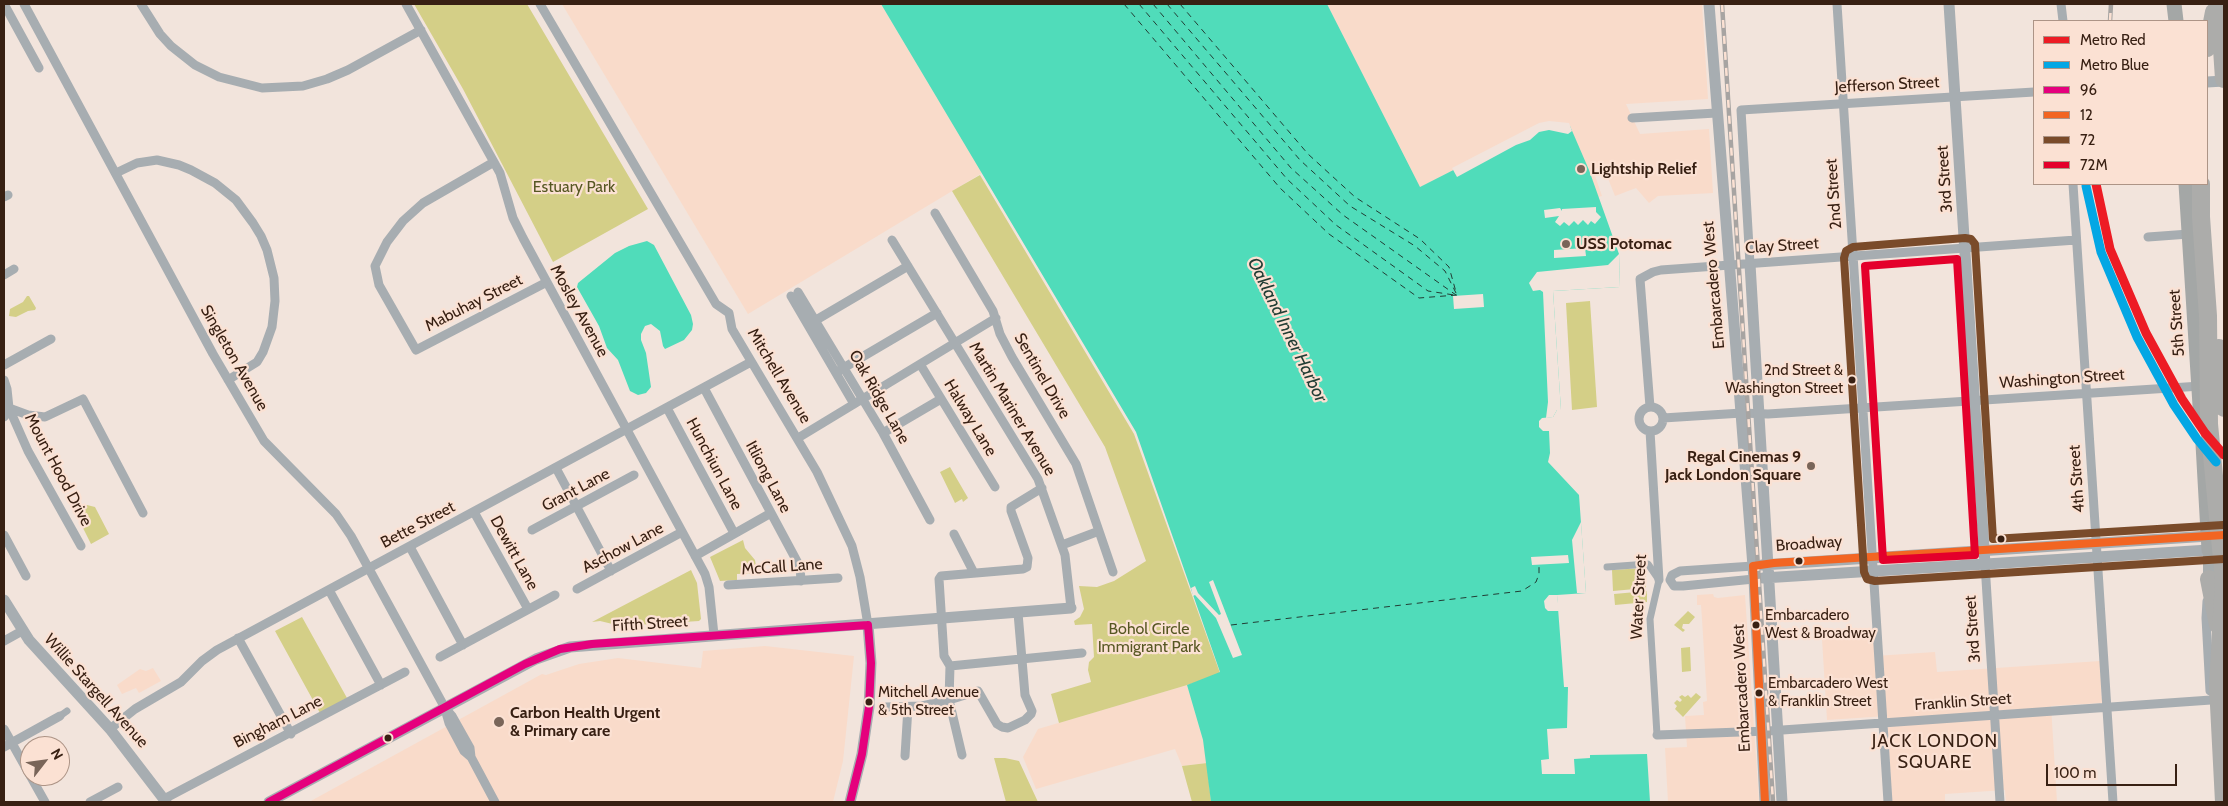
<!DOCTYPE html>
<style>
body{margin:0}
#map{position:relative;width:2228px;height:806px;overflow:hidden;background:#f2e4dc;font-family:Cabin,sans-serif}
canvas{display:block}
.frame{position:absolute;inset:0;border:5px solid #382013;pointer-events:none}
.legend{position:absolute;left:2033px;top:20px;width:175px;height:165px;box-sizing:border-box;background:#fbe1d3;border:1px solid #ad9486;margin:0;padding:6px 9px;list-style:none;font-size:15px;color:#382013}
.legend li{display:flex;align-items:center;gap:10px;height:25px}
.legend b{width:25px;border:1px solid #ad9486}
.north{position:absolute;left:20px;top:736px;width:50px;height:50px;box-sizing:border-box;background:#fbe1d3;border:1px solid #ad9486;border-radius:50%;rotate:60deg;font-size:14px;font-weight:700;line-height:20px;text-align:center;color:#382013}
.north::after{content:'';display:block;margin:auto;width:18px;height:22px;background:#796559;clip-path:polygon(50% 0,100% 100%,50% 72%,0 100%)}
.scale{position:absolute;left:2046px;top:764px;width:131px;height:22px;box-sizing:border-box;border:2px solid #382013;border-top:0;padding-left:6px;font-size:15px;line-height:18px;white-space:nowrap;color:#382013;-webkit-text-stroke:4px #fbe1d3;paint-order:stroke}
</style>
<div id="map">
<canvas width="2228" height="806"></canvas>
<div class="frame"></div>
<ul class="legend">
<li><b style="height:6px;background:#ed1c24"></b>Metro Red</li>
<li><b style="height:6px;background:#03a7e4"></b>Metro Blue</li>
<li><b style="height:6px;background:#e5007d"></b>96</li>
<li><b style="height:6px;background:#f26522"></b>12</li>
<li><b style="height:6px;background:#7a4b2a"></b>72</li>
<li><b style="height:6px;background:#e4002b"></b>72M</li>
</ul>
<div class="north">N</div>
<div class="scale">100 m</div>
</div>
<script>
const c = document.querySelector('canvas').getContext('2d');
c.lineJoin = 'round';
function fill(path, color) { c.fillStyle = color; c.fill(path, 'evenodd'); }
const shape = rows => new Path2D(rows.map(r => 'M' + r).join(''));
function strokePath(path, color, width, dash) { c.strokeStyle = color; c.lineWidth = width; c.lineCap = dash ? 'butt' : 'round'; c.setLineDash(dash || []); c.stroke(path); }
function drawText(font, color, halo, rows, align = 'center') {
  c.font = font + ' Cabin,sans-serif'; c.lineWidth = 4.5; c.setLineDash([]); c.textBaseline = 'middle'; c.strokeStyle = halo; c.fillStyle = color; for (const [text, x, y, turn = 0] of rows) {
    c.save(); c.translate(x, y); c.rotate((+turn || 0) * Math.PI / 180); c.textAlign = isNaN(turn) ? turn : align; if (halo) c.strokeText(text, 0, 0); c.fillText(text, 0, 0); c.restore();
  }
}
const built = shape([
 [562,4,881,4,982,173,748,314],
 [1327,4,1702,4,1708,99,1626,104,1640,134,1709,129,1713,193,1658,196,1649,203,1636,188,1615,196,1603,166,1593,170,1602,196,1598,197,1570,126,1540,126,1419,188],
 [1713,594,1714,597,1718,598,1745,595,1759,802,1668,802,1665,748,1687,747,1685,716,1704,715,1703,702,1707,701,1702,619,1701,605,1697,605,1697,595],
 [1874,636,1875,656,1935,652,1937,672,2100,661,2102,703,2051,706,2057,802,2006,802,2005,790,1945,794,1945,802,1892,802,1887,716,1827,720,1822,639],
 [765,646,854,656,843,761,833,802,309,802,542,674,546,675,579,664,618,658,701,668,703,651],
 [153,668,161,681,139,693,136,688,122,694,117,685,140,669,146,671],
 [1187,685,1203,740,1207,763,1182,766,1175,749,1036,789,1023,757,1038,729]
]);
const green = shape([
 [414,4,527,4,648,209,553,262,463,89],
 [980,175,1134,434,1220,673,1194,683,1059,723,1051,694,1091,682,1088,670,1089,662,1094,657,1092,624,1075,625,1074,621,1080,617,1084,609,1079,586,1097,587,1114,581,1146,561,1105,447,952,191],
 [27,296,29,296,36,308,35,310,28,311,16,317,9,316,10,309,23,302],
 [1590,301,1597,407,1572,410,1566,303],
 [950,467,968,498,963,502,962,499,955,503,940,472],
 [87,505,95,507,109,534,91,544,82,526,86,524,79,512,80,509],
 [743,540,745,548,755,560,757,573,737,574,737,580,720,581,710,557],
 [1645,568,1646,588,1613,591,1612,570],
 [691,570,697,583,701,619,699,621,621,626,600,621,592,622],
 [1647,591,1647,602,1615,605,1614,594],
 [1688,611,1695,617,1689,624,1683,624,1682,628,1685,630,1683,632,1674,625],
 [302,617,347,698,320,713,275,631],
 [1690,647,1691,671,1682,672,1681,648],
 [1696,693,1701,697,1683,717,1675,709,1677,706,1674,703,1677,700,1680,702,1682,700,1679,697,1682,695,1685,697,1688,695,1691,698],
 [994,758,1005,758,1019,761,1038,802,1006,802],
 [1207,763,1211,802,1192,802,1182,766]
]);
const water = shape([
 [881,4,1327,4,1420,187,1540,126,1570,126,1589,170,1619,254,1620,287,1553,291,1561,410,1557,410,1553,417,1542,418,1539,421,1539,427,1543,431,1549,431,1550,453,1548,462,1579,495,1586,593,1557,595,1564,687,1568,687,1567,728,1547,729,1549,759,1541,760,1542,774,1575,774,1574,759,1590,758,1590,755,1647,754,1650,802,1211,802,1203,740,1187,685,1220,672,1136,432],
 [647,241,654,245,691,315,693,324,692,330,684,340,665,349,663,346,660,331,651,324,645,326,641,334,641,340,646,353,651,387,646,393,638,395,630,391,618,360,607,348,599,326,577,287,578,283,615,253,629,246]
]);
const pier = shape([
 [1549,121,1569,123,1572,131,1568,134,1549,130,1539,132,1530,140,1516,145,1457,177,1452,168,1539,123],
 [1596,207,1596,212,1601,217,1595,224,1591,221,1588,225,1583,220,1578,225,1574,221,1569,226,1564,222,1560,226,1555,222,1559,216,1545,218,1544,210,1560,208,1562,211,1562,209],
 [1585,248,1586,256,1554,258,1554,250],
 [1619,254,1620,287,1553,291,1561,410,1557,410,1553,417,1546,418,1548,402,1543,292,1540,290,1533,291,1529,283,1537,272,1608,265],
 [1483,294,1484,307,1454,309,1453,296],
 [1581,522,1586,593,1577,593,1572,540],
 [1568,555,1569,563,1532,565,1531,557],
 [1213,580,1242,655,1233,658,1216,618,1195,595,1193,596,1191,588,1195,586,1198,593,1219,615,1221,614,1209,582],
 [1549,595,1557,595,1559,611,1548,611,1545,608,1544,601]
]);
const ferry = shape([
 [1124,4,1280,188,1329,234,1419,298,1457,295],
 [1139,4,1287,179,1336,225,1428,291,1454,295],
 [1153,4,1291,168,1343,215,1456,295],
 [1167,4,1300,160,1350,206,1415,246,1445,271,1457,295],
 [1180,4,1308,154,1355,197,1420,239,1449,267,1456,292],
 [1231,625,1522,591,1536,582,1539,574,1539,565]
]);
const pedestrian = shape([
 [1607,567,1648,564,1659,580],
 [60,716,67,711],
 [1657,735,1650,619,1659,580]
]);
const minor = shape([
 [4,4,39,68],
 [24,4,213,354,264,441,336,514,351,536,445,708,452,716,470,748,471,757],
 [141,4,160,34,171,46,195,65,219,77,262,88,303,86,327,79,348,70,421,30],
 [406,4,500,173,513,218,523,238,705,574,709,587,714,635],
 [540,4,716,304,729,313,732,329,817,472,852,546,860,577,868,625],
 [1837,4,1888,802],
 [2061,4,2063,21],
 [1632,118,1716,113],
 [494,162,423,203,403,221,387,242,375,266,379,285,416,350,547,282],
 [116,173,137,163,157,160,179,165,191,170,215,183,236,200,253,223,261,236,267,250,274,278,275,301,272,327,263,352,257,362,228,380],
 [2073,184,2113,802],
 [4,197,8,195],
 [935,213,993,311,1000,334,1012,357,1076,464,1113,572],
 [2148,237,2189,234],
 [892,240,1038,479,1065,555,1071,608],
 [1750,264,1741,110,2034,92],
 [4,275,14,269],
 [798,292,883,433,930,520],
 [791,296,854,404],
 [811,323,908,266],
 [920,364,995,487],
 [4,365,51,339],
 [840,370,937,313],
 [4,380,7,389,9,408,28,451,81,546],
 [704,388,800,567,801,581],
 '1639 419a12 12 0 1 1 24 0a12 12 0 1 1-24 0Z',
 [1650,407,1640,279,1653,272,1661,270,2076,240],
 [9,408,28,415,45,417,83,399,143,513],
 [667,408,734,533],
 [4,417,9,408],
 [1663,418,1742,413,1768,414,2201,386],
 [1650,431,1659,580],
 [883,433,941,399],
 [798,438,996,318],
 [556,468,611,571],
 [474,512,528,609],
 [532,530,634,475],
 [954,534,974,573],
 [4,535,26,576],
 [1062,545,1099,531],
 [410,547,463,645],
 [695,556,771,513],
 [1985,564,2000,802],
 [1753,566,1680,571,1672,575,1670,580,1674,586,1683,586,1754,579],
 [728,585,838,578],
 [577,589,682,532],
 [329,590,381,685],
 [2207,601,2206,618,2210,691],
 [1018,613,1025,695,1032,711,1031,714,1025,720,1008,728,1002,727,997,724,978,691,949,700,950,666,944,656,939,579,941,576,1023,569,1027,567,1028,558,1011,511,1011,507,1042,488],
 [238,638,291,734],
 [4,641,22,631],
 [440,657,555,595],
 [950,666,1082,653],
 [886,707,922,706,949,700,962,755],
 [445,709,449,723,464,751,471,757,495,802],
 [4,729,45,802],
 [110,729,135,709,181,682,202,661,217,650,751,362],
 [1657,735,1768,731,2211,700],
 [4,747,60,716],
 [905,756,908,707],
 [164,799,405,672],
 [90,802,118,787]
]);
const tertiary = shape([
 [1709,4,1754,579,1765,802],
 [1949,4,1985,564],
 [2207,82,2224,81],
 [1750,264,1782,802],
 [1762,565,2209,536],
 [1763,578,2209,550],
 [4,600,29,640,110,729,166,802],
 [269,802,536,659,570,647,1071,608],
 [850,802,862,754,869,707,871,663,868,625]
]);
const secondary = shape([
 [2209,579,2209,550]
]);
const primary = shape([
 [2174,4,2176,21],
 [2186,184,2201,421],
 [2203,444,2209,550]
]);
const motorway = shape([
 [2219,4,2224,79],
 [2207,48,2214,12],
 [2209,579,2218,625]
]);
const rail = shape([
 [1722,4,1773,802],
 [2110,21,2111,4]
]);
const motorwayBridge = shape([
 [2201,184,2201,217,2208,316,2209,424,2224,580,2218,686,2224,802],
 [2219,348,2224,408]
]);
const bus1 = shape([
 [269,802,525,664,560,649,592,644,868,625],
 [850,802,862,754,869,707,871,663,868,625]
]);
const bus2 = shape([
 [1765,802,1753,566,1774,563,2224,535]
]);
const bus3 = shape([
 [2223,525,1993,539,1975,244,1971,239,1965,238,1853,247,1846,251,1844,258,1864,572,1867,579,1875,581,2224,559]
]);
const bus4 = shape([
 [1957,259,1975,555,1883,560,1865,266,1957,259]
]);
const metro1 = shape([
 [2096,184,2110,249,2146,333,2182,399,2205,433,2224,455]
]);
const metro2 = shape([
 [2086,186,2101,252,2137,337,2174,405,2197,439,2216,462]
]);
const markers = [
 [1581,169,5,"#796559"],
 [1566,244,5,"#796559"],
 [1852,380,4.5,"#382013"],
 [1811,466,5,"#796559"],
 [2001,539,4.5,"#382013"],
 [1799,561,4.5,"#382013"],
 [1756,625,4.5,"#382013"],
 [1759,693,4.5,"#382013"],
 [869,702,4.5,"#382013"],
 [499,722,6,"#796559"],
 [388,738,4.5,"#382013"]
];
const busNames = [
 ["2nd Street &",1843,371,"right"],
 ["Washington Street",1843,389,"right"],
 ["Embarcadero",1765,616],
 ["West & Broadway",1765,634],
 ["Embarcadero West",1768,684],
 ["& Franklin Street",1768,702],
 ["Mitchell Avenue",878,693],
 ["& 5th Street",878,711]
];
const streetNames = [
 ["Jefferson Street",1887,85,-3],
 ["3rd Street",1945,179,-94],
 ["2nd Street",1834,194,-94],
 ["Clay Street",1782,246,-4],
 ["Embarcadero West",1714,285,-95],
 ["Mabuhay Street",474,303,-27],
 ["Mosley Avenue",579,311,61],
 ["5th Street",2177,323,-94],
 ["Singleton Avenue",234,358,60],
 ["Mitchell Avenue",779,376,59],
 ["Sentinel Drive",1042,376,60],
 ["Washington Street",2062,379,-4],
 ["Oak Ridge Lane",879,397,60],
 ["Martin Mariner Avenue",1012,409,59],
 ["Halway Lane",970,418,59],
 ["Hunchiun Lane",714,464,62],
 ["Mount Hood Drive",58,470,62],
 ["Itliong Lane",768,477,62],
 ["4th Street",2077,479,-94],
 ["Grant Lane",576,490,-28],
 ["Bette Street",418,525,-28],
 ["Broadway",1809,544,-4],
 ["Aschow Lane",623,548,-28],
 ["Dewitt Lane",514,553,61],
 ["McCall Lane",782,567,-4],
 ["Water Street",1639,597,-87],
 ["Fifth Street",650,624,-4],
 ["3rd Street",1973,629,-94],
 ["Embarcadero West",1742,688,-93],
 ["Willie Stargell Avenue",96,691,48],
 ["Franklin Street",1963,702,-4],
 ["Bingham Lane",278,722,-27]
];
const poiNames = [
 ["Lightship Relief",1591,169],
 ["USS Potomac",1576,244],
 ["Regal Cinemas 9",1801,457,"right"],
 ["Jack London Square",1801,475,"right"],
 ["Carbon Health Urgent",510,713],
 ["& Primary care",510,731]
];
const parkNames = [
 ["Estuary Park",574,187],
 ["Bohol Circle",1149,629],
 ["Immigrant Park",1149,647]
];
const waterNames = [
 ["Oakland Inner Harbor",1287,330,64]
];
const neighbourhoodNames = [
 ["JACK LONDON",1935,742],
 ["SQUARE",1935,763]
];
fill(built, '#f9dbca');
fill(green, '#d4cf87');
fill(water, '#50dcba');
fill(pier, '#f2e4dc');
strokePath(ferry, '#223d34', 1, [6, 5]);
strokePath(pedestrian, '#a7adb1', 7);
strokePath(minor, '#a7adb1', 9);
strokePath(tertiary, '#a7adb1', 11);
strokePath(secondary, '#a7acad', 12);
strokePath(primary, '#a4a7a6', 15);
strokePath(motorway, '#acacaa', 18);
strokePath(rail, '#a7a4a2', 4.5);
strokePath(rail, '#fbe1d3', 2.5, [8]);
strokePath(motorwayBridge, '#acacaa', 18);
strokePath(bus1, '#e5007d', 8);
strokePath(bus2, '#f26522', 8);
strokePath(bus3, '#7a4b2a', 8);
strokePath(bus4, '#e4002b', 8);
strokePath(metro1, '#ed1c24', 9);
strokePath(metro2, '#03a7e4', 9);
for (const [x, y, r, color] of markers) { const dot = new Path2D(); dot.arc(x, y, r, 0, 2 * Math.PI); c.fillStyle = color; c.fill(dot); strokePath(dot, '#fbe1d3', 2); }
drawText('15px', '#382013', '#fbe1d3', busNames, 'left');
drawText('16px', '#382013', '#fbe1d3', streetNames);
drawText('bold 16px', '#382013', '#fbe1d3', poiNames, 'left');
drawText('16px', '#565722', '#fbe1d3', parkNames);
drawText('italic 18px', '#223d34', '#fbe1d3', waterNames);
c.letterSpacing = '1px';
drawText('18px', '#382013', '#fbe1d3', neighbourhoodNames);
c.letterSpacing = '0px';
</script>
